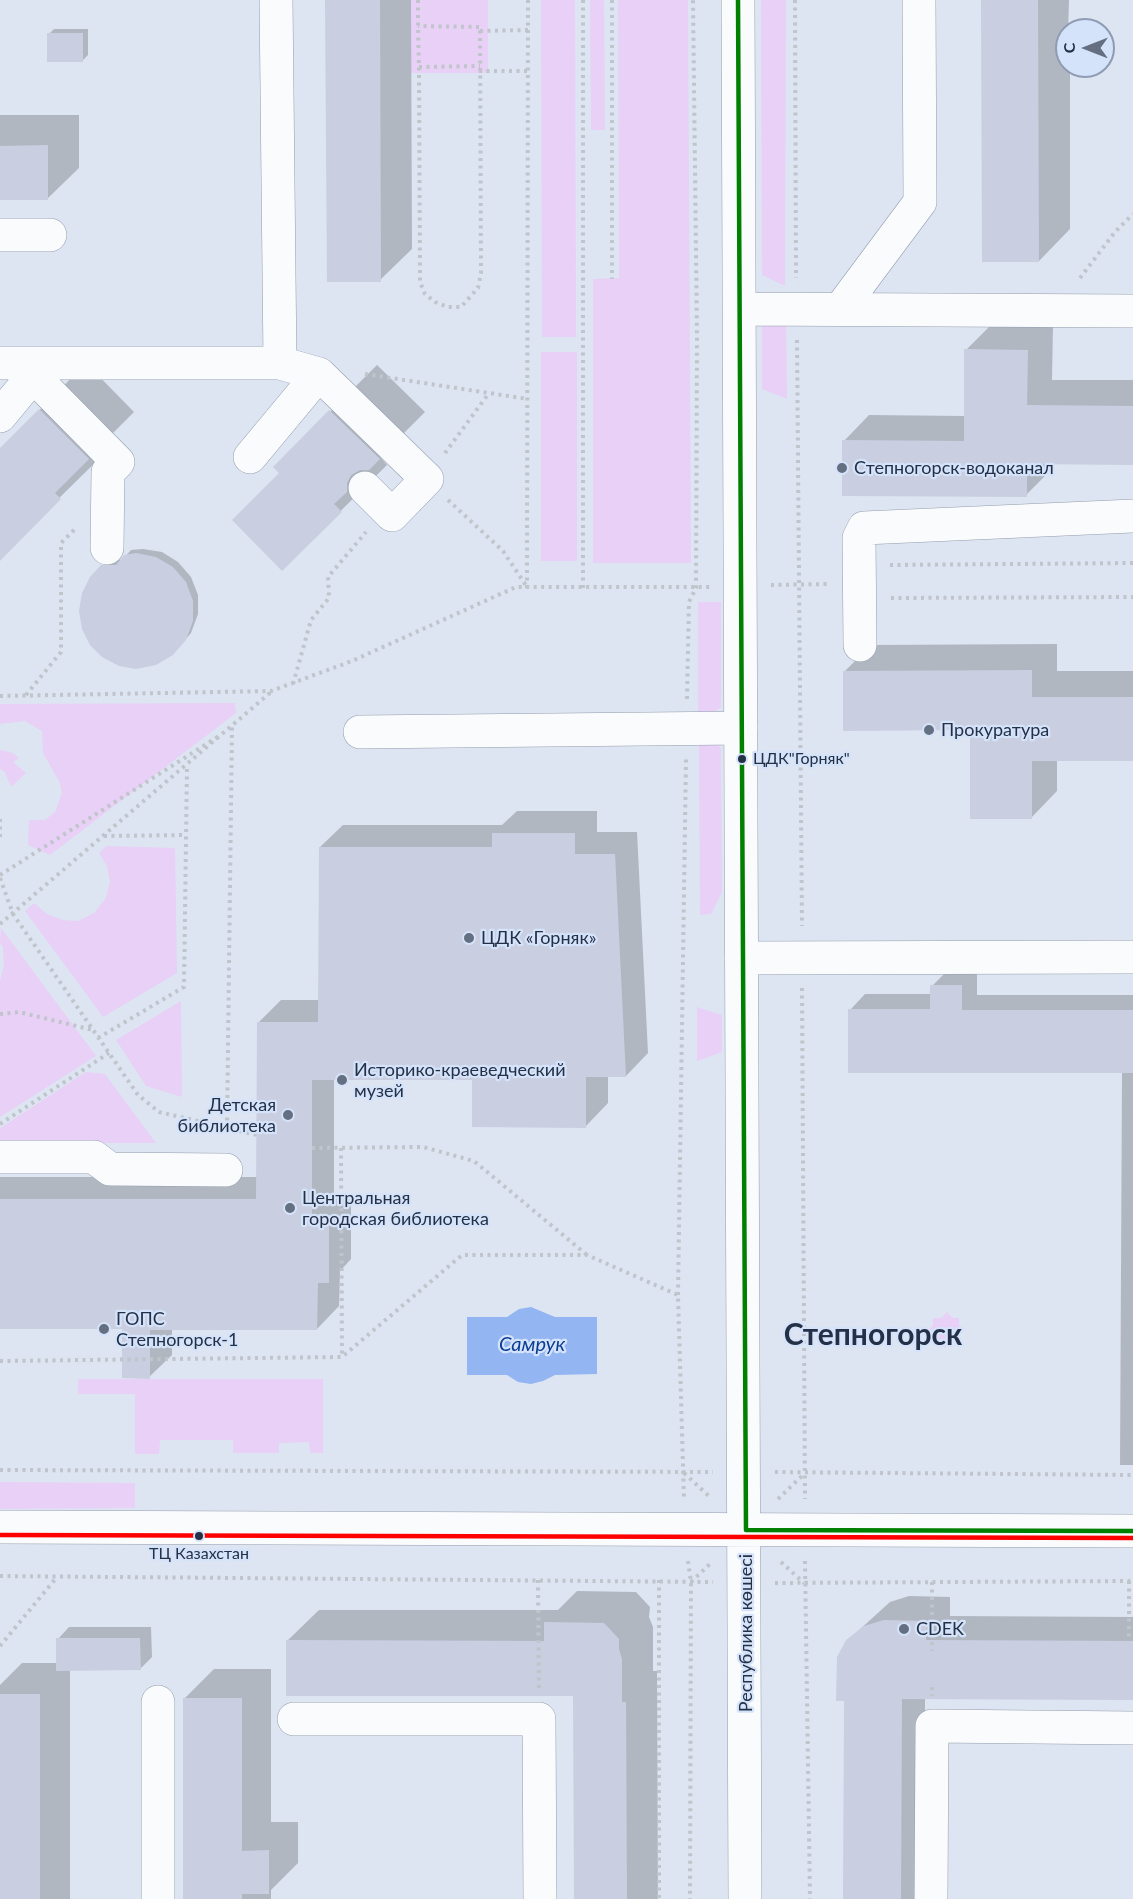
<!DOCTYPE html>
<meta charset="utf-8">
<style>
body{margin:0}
#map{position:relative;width:1133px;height:1899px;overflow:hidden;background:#dde5f2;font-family:Lato,sans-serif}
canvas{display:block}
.north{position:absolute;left:1055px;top:18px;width:60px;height:60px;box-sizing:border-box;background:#d5e3fa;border:2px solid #8e9bb2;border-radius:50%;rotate:270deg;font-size:16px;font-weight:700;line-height:24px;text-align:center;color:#233046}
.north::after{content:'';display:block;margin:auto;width:21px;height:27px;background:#646f82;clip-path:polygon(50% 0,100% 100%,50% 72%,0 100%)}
</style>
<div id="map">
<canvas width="1133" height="1899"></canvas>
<div class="north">С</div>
</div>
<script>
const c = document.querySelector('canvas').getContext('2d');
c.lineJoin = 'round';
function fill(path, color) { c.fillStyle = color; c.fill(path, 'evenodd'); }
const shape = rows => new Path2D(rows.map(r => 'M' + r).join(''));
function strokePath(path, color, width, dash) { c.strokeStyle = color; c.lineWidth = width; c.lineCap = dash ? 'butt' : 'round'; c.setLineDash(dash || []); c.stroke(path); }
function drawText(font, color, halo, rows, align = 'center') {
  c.font = font + ' Lato,sans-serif'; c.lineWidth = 4.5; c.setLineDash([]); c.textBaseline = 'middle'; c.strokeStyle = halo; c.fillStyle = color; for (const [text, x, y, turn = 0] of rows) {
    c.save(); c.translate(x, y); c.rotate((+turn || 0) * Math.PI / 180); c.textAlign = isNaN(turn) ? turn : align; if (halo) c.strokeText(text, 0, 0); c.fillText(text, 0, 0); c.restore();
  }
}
const green = shape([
 [411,0,488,0,488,73,411,73],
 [541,0,575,0,576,337,542,337],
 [590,0,604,0,605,130,591,130],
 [618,0,688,0,691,563,593,563,593,279,619,278],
 [761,0,786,0,785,286,762,275],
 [786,313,787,399,762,389,762,321],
 [541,352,577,352,577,561,541,561],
 [698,602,721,602,721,707,708,718,698,719],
 [235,703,236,713,50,855,28,845,29,820,45,820,55,812,62,793,60,783,43,753,42,731,25,721,0,724,0,704],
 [699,736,709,736,721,748,722,892,711,914,700,915],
 [0,750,13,753,19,758,13,762,26,773,11,787,5,772,0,769],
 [106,846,175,848,177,973,103,1017,25,911,34,903,47,914,63,920,78,921,94,913,106,898,110,881,107,866,99,853],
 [1,928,96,1056,0,1117,0,981,4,965,3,947,0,943],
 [181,1001,182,1097,146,1086,116,1040],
 [697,1007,722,1015,722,1052,697,1061],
 [86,1072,105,1074,156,1143,0,1143,0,1128],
 [947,1312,953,1318,959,1318,959,1325,964,1331,959,1335,959,1344,951,1343,945,1348,940,1343,933,1343,933,1335,928,1330,933,1325,933,1318,941,1318],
 [78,1379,323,1379,323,1453,310,1453,309,1442,279,1443,279,1453,233,1453,233,1440,160,1440,159,1454,135,1454,135,1394,78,1394],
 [0,1482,135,1483,135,1508,0,1509]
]);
const water = shape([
 [531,1307,555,1317,597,1317,597,1374,555,1375,543,1381,531,1384,518,1382,507,1375,467,1375,467,1317,507,1317,519,1309]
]);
const shadow = shape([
 [327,0,411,0,412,249,380,280],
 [982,0,1069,0,1067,66,1070,66,1070,229,1039,261],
 [54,29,88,29,88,55,83,60,49,34],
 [0,115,79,115,79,168,47,199,0,199],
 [992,324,1053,325,1052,380,1133,380,1133,463,1052,463,1052,469,1026,495,844,441,869,415,966,416,966,350],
 [86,363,134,412,100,446,106,452,0,556,0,450],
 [377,365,425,412,380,457,387,465,282,569,281,473,275,467],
 [143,549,162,552,178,562,191,577,198,595,198,614,191,633,178,648,91,578,108,560,122,560,131,550],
 [1057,644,1057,671,1133,671,1133,759,1057,759,1057,791,1031,818,971,729,845,671,871,645],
 [517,811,597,811,597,832,637,832,648,1053,626,1076,608,1076,608,1103,586,1126,474,1079,334,1078,334,1194,351,1194,351,1259,340,1271,339,1306,317,1329,172,1328,172,1355,149,1377,124,1328,0,1328,0,1177,258,1177,258,1023,281,1000,320,1000,320,847,343,825,502,825],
 [947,971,977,971,977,995,1133,995,1133,1465,1120,1465,1122,1072,850,1010,865,994,932,994,932,986],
 [577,1591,636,1592,650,1607,649,1617,653,1627,653,1671,657,1671,658,1899,576,1899,575,1695,287,1641,319,1610,558,1610],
 [909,1596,950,1597,950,1616,1133,1617,1133,1699,925,1698,925,1899,845,1899,847,1641,890,1602],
 [69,1627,151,1627,152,1657,140,1669,70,1669,70,1899,0,1899,0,1685,22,1663,58,1663,58,1639],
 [214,1669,271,1669,271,1822,298,1822,298,1863,271,1890,271,1899,184,1899,184,1699]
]);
const building = shape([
 [325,0,380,0,381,282,327,282],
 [981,0,1038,0,1039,262,982,262],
 [47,33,83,33,83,62,47,62],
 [48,145,48,200,0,200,0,146],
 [964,349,1028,350,1027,405,1133,406,1133,465,1027,464,1027,497,842,496,842,440,964,441],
 [39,409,89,459,55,493,61,499,0,561,0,448],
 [329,410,380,459,369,470,360,470,351,475,347,483,347,492,334,504,342,512,282,571,232,520,279,473,273,467],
 [136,553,156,557,173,567,186,582,193,601,193,621,186,640,173,655,156,665,136,669,119,666,102,657,90,645,82,629,79,611,82,593,90,577,101,565,116,565,124,555],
 [1032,670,1032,697,1133,697,1133,761,1032,761,1032,819,970,819,970,730,843,731,843,671],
 [492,833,575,833,575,854,615,854,626,1077,586,1077,586,1128,472,1127,472,1080,312,1080,312,1216,329,1216,329,1283,318,1283,317,1330,150,1330,150,1379,122,1378,122,1329,0,1329,0,1199,256,1199,257,1022,318,1022,319,847,492,847],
 [930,985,962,985,962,1010,1133,1010,1133,1073,848,1073,848,1009,930,1009],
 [884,1620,927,1621,926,1640,1133,1641,1133,1700,902,1699,901,1899,843,1899,844,1701,836,1701,837,1657,846,1640,864,1626],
 [544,1622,604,1623,619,1639,619,1649,622,1659,622,1702,626,1702,627,1899,574,1899,573,1696,286,1696,286,1640,544,1641],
 [56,1638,140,1638,141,1670,56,1671],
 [0,1694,40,1694,40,1899,0,1899],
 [183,1698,242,1698,242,1851,269,1850,269,1894,242,1894,242,1899,183,1899]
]);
const path = shape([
 [418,0,418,26,419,67,420,282,425,294,435,302,448,307,461,307,478,288,481,273,480,27,418,26],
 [612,0,612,279],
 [795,0,796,278],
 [480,31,528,30],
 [419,67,480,66],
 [479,71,529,71],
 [1080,278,1115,232,1133,214],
 [797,340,802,926],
 [365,374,528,399],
 [445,453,489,393],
 [448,500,503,551,527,587],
 [890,565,1133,563],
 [771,585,830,584],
 [527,588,528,0],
 [583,588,583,0],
 [891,598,1133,597],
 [293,684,311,620,329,598,328,577,366,532],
 [26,695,61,652,61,543,77,527],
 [0,696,271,691,352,661,516,587,710,587],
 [687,699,689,602,696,588,697,338,693,0],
 [0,819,0,839],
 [104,836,186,835],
 [0,875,219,736],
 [0,878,13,914,138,1095,159,1112,257,1135],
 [0,924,271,692],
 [802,988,805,1499],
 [0,1014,19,1012,93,1030],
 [98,1038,184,987,187,765],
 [0,1124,109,1053],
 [227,1128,232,727],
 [312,1148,423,1147,474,1161,587,1255],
 [341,1148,342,1357],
 [678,1295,686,758],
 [0,1361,342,1357,462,1255,587,1255,678,1295,684,1500],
 [0,1470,713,1472],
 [775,1472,1133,1475],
 [684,1473,711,1498],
 [778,1499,805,1473],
 [688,1561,691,1582,690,1899],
 [805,1561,810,1899],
 [781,1562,804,1583],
 [0,1576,713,1582],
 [538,1580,539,1689],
 [659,1580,659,1899],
 [1129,1581,1129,1641],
 [691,1582,712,1562],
 [932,1582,932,1651],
 [775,1583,1133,1581],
 [0,1646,57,1577],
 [932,1687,932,1696]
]);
const minor = shape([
 [276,0,280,363],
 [738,0,745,1899],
 [0,235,50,235],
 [841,308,920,202,919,0],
 [740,309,1133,311],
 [0,363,280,363,319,374,427,479,392,515,365,488],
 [34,377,118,462,108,472,107,548],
 [0,416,43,364],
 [250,457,319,374],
 [860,645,859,538,864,528,1133,516],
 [360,732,741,728],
 [741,958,1133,957],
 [0,1157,94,1157,110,1169,226,1170],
 [0,1527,1133,1531],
 [158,1702,158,1899],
 [294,1719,539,1719,540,1899],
 [931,1899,932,1726,1133,1728]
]);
const bus1 = shape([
 [738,0,746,1530],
 [746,1530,1133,1531]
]);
const bus2 = shape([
 [0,1535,1133,1538]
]);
const markers = [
 [842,468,6,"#646f82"],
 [929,730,6,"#646f82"],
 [742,759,5,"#233046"],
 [469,938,6,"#646f82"],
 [342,1080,6,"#646f82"],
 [288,1115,6,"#646f82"],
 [290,1208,6,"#646f82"],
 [104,1329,6,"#646f82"],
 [199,1536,5,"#233046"],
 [904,1629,6,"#646f82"]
];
const busNames = [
 ["ЦДК\"Горняк\"",753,759],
 ["ТЦ Казахстан",199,1554,"center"]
];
const poiNames = [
 ["Степногорск-водоканал",854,468],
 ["Прокуратура",941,730],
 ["ЦДК «Горняк»",481,938],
 ["Историко-краеведческий",354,1070],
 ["музей",354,1091],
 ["Детская",276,1105,"right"],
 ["библиотека",276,1126,"right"],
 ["Центральная",302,1198],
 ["городская библиотека",302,1219],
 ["ГОПС",116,1319],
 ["Степногорск-1",116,1340],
 ["CDEK",916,1629]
];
const streetNames = [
 ["Республика көшесі",746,1633,-90]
];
const waterNames = [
 ["Самрук",532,1345]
];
const townNames = [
 ["Степногорск",873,1335]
];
fill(green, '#e8d0f6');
fill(water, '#93b5f1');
fill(shadow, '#0003');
fill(building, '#c9cee0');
strokePath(minor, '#939cac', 34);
strokePath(path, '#c0c4cb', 4, [3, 4.5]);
strokePath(minor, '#fafbfd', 33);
strokePath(bus1, '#008000', 4.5);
strokePath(bus2, '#f00', 4.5);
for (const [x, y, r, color] of markers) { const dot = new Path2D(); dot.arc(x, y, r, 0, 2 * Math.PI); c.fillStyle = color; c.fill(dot); strokePath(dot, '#d5e3fa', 2); }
drawText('16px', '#233046', '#d5e3fa', busNames, 'left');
drawText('18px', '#233046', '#d5e3fa', poiNames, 'left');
drawText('18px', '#233046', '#d5e3fa', streetNames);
drawText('italic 20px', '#0a3d93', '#d5e3fa', waterNames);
drawText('bold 30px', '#233046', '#d5e3fa', townNames);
</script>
